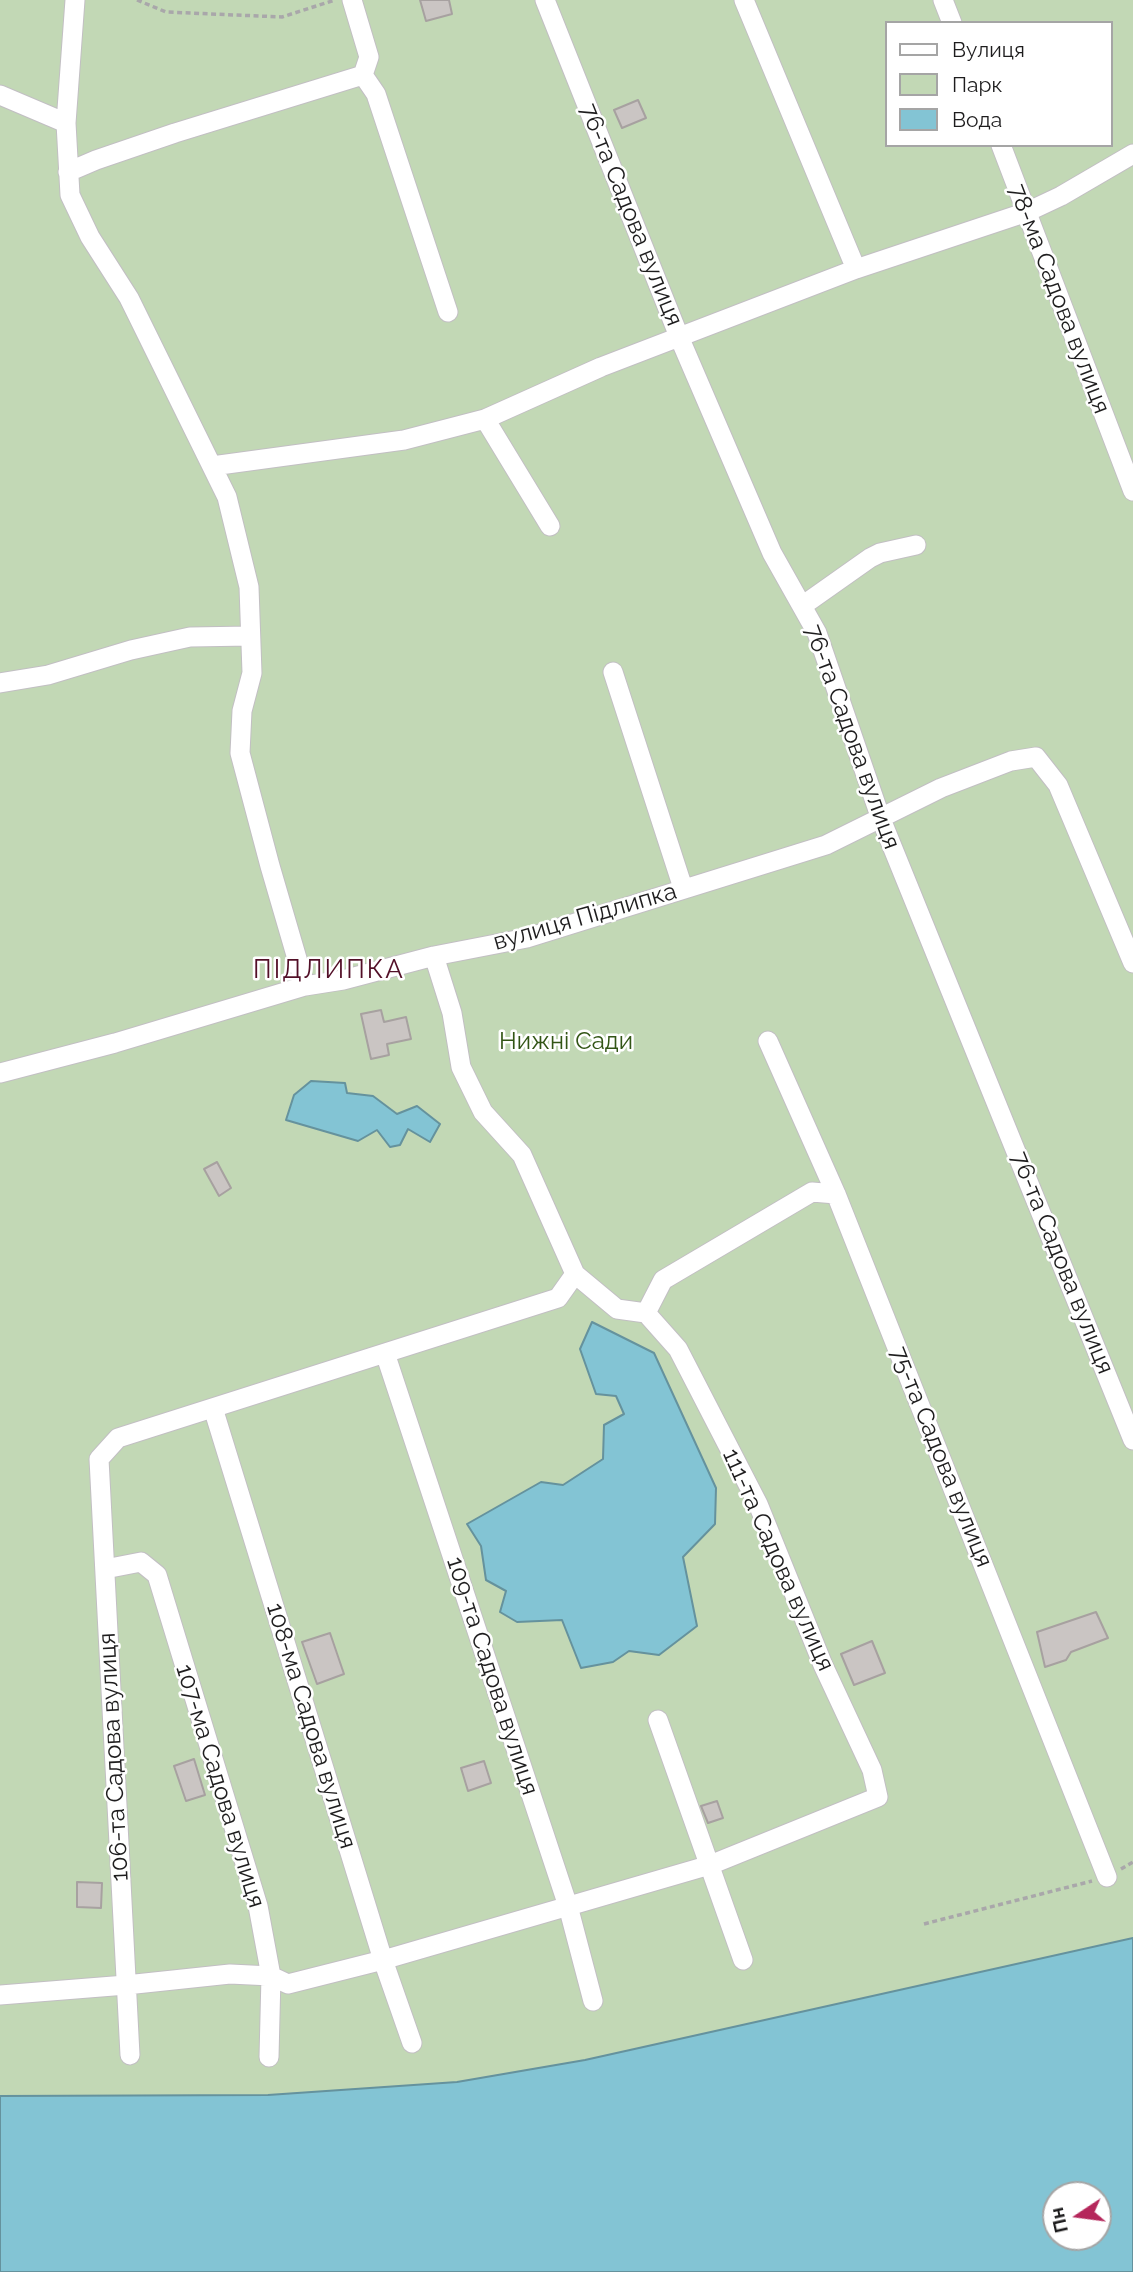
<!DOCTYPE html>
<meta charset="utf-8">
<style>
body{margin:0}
#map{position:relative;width:1133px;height:2272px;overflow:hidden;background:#faf7fc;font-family:Raleway,sans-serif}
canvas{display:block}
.legend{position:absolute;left:885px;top:21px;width:228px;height:126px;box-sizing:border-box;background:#fff;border:2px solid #a5a5a5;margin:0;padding:9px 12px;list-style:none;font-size:21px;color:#1e1d1e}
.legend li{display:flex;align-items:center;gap:14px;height:35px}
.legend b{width:35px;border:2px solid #a5a5a5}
.north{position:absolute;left:1042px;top:2181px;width:70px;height:70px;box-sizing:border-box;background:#fff;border:2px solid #a5a5a5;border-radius:50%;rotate:257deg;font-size:19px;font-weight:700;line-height:28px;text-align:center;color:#1e1d1e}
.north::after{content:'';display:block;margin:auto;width:24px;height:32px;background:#b5275b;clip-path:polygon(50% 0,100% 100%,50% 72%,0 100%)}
</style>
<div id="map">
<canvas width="1133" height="2272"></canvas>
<ul class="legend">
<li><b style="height:9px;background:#fff"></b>Вулиця</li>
<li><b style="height:19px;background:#c2d8b5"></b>Парк</li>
<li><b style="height:19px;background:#83c4d4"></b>Вода</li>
</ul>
<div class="north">Пн</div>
</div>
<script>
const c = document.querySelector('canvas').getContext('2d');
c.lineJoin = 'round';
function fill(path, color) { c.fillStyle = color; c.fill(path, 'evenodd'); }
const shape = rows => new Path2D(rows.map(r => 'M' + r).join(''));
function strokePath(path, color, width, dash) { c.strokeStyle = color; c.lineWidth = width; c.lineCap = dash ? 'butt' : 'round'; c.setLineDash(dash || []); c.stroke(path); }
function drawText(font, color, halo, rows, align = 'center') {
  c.font = font + ' Raleway,sans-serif'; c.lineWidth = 5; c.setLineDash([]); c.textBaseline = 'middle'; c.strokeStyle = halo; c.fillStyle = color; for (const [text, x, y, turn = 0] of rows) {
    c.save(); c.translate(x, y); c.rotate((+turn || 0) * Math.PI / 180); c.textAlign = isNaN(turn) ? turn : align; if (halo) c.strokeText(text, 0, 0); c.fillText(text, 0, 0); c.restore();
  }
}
const green = shape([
 [0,0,1133,0,1133,1938,585,2060,457,2082,268,2095,0,2096],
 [886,23,1110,23,1110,145,886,145]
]);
const water = shape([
 [311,1081,345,1083,347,1093,373,1096,397,1114,417,1106,440,1124,430,1142,408,1129,400,1145,390,1147,377,1130,358,1141,286,1120,294,1095,311,1081],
 [592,1322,654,1353,716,1488,715,1524,683,1557,697,1626,659,1655,629,1651,613,1662,581,1668,562,1620,517,1622,500,1612,506,1591,486,1580,481,1546,467,1524,541,1482,563,1485,603,1459,604,1425,624,1414,616,1396,596,1394,580,1349,592,1322],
 [1133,1938,1133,2272,0,2272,0,2096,268,2095,457,2082,585,2060,1133,1938],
 [1098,2195,1098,2237,1056,2237,1056,2195,1098,2195]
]);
const building = shape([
 [420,0,449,0,452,14,426,21,420,0],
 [638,100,646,118,622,128,614,110,638,100],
 [381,1010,384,1022,406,1017,411,1039,387,1044,389,1055,371,1059,361,1014,381,1010],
 [217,1162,231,1188,219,1196,204,1169,217,1162],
 [1096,1612,1108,1638,1071,1652,1066,1660,1045,1667,1037,1632,1096,1612],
 [330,1633,344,1674,317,1684,302,1642,330,1633],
 [872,1641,885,1673,854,1685,841,1654,872,1641],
 [194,1759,205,1795,186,1801,174,1766,194,1759],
 [484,1761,491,1783,468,1791,461,1768,484,1761],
 [717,1801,723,1818,708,1823,701,1806,717,1801],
 [77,1882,102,1883,101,1908,77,1907,77,1882]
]);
const path = shape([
 [137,0,166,12,282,17,335,0],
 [1121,1869,1133,1862],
 [924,1924,1092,1881]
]);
const minor = shape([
 [75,0,66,123,70,195,90,237,129,298,227,497,249,587,252,673,242,711,240,753,270,866,305,986],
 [352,0,369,57,363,75],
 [545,0,680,339,772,553,817,633,881,819,1133,1440],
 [744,0,856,269],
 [943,0,952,23],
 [363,75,376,94,448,312],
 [0,95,66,123],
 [1001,145,1133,491],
 [68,172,96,160,175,133,363,75],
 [485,419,550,526],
 [212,466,404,440,485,419,601,367,856,269,1027,212,1061,196,1133,154],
 [802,606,870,558,880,553,916,545],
 [613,672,683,888],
 [0,683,48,675,131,650,190,637,250,636],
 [768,1041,836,1194,1107,1877],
 [0,1073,115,1043,305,986,343,980,434,956,527,938,826,845,941,788,1011,761,1036,757,1058,785,1133,963],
 [646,1313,663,1280,812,1192,836,1194],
 [385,1353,568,1906,593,2001],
 [213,1408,383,1960,412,2043],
 [105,1569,141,1562,157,1575,258,1906,271,1976,269,2057],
 [658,1720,743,1960],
 [0,1995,126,1985,230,1974,271,1976,288,1984,383,1960,710,1865,878,1797,872,1770,823,1665,758,1504,678,1349,646,1313,617,1309,575,1274,522,1155,483,1112,461,1067,452,1013,434,956],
 [130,2055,99,1459,118,1438,558,1298,575,1274]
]);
const streetNames = [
 ["76-та Садова вулиця",631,215,68],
 ["78-ма Садова вулиця",1059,299,69],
 ["76-та Садова вулиця",852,737,70],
 ["вулиця Підлипка",585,917,-16],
 ["76-та Садова вулиця",1062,1263,68],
 ["75-та Садова вулиця",941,1457,68],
 ["111-та Садова вулиця",778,1560,66],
 ["109-та Садова вулиця",492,1676,72],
 ["108-ма Садова вулиця",311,1726,73],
 ["106-та Садова вулиця",114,1757,-93],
 ["107-ма Садова вулиця",220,1786,73]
];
const parkNames = [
 ["Нижні Сади",566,1042]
];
const neighbourhoodNames = [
 ["ПІДЛИПКА",329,970]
];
fill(green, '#c2d8b5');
fill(water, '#83c4d4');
strokePath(water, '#65929d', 2);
fill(building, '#cac5c3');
strokePath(building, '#a7a1a0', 2);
strokePath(minor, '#c2bfc3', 21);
strokePath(path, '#a9a7aa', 3.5, [5, 3.5]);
strokePath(minor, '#fff', 19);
drawText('24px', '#1e1d1e', '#fff', streetNames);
drawText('24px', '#325515', '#fff', parkNames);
c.letterSpacing = '2px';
drawText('26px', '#520f27', '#fff', neighbourhoodNames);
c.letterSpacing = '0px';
</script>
